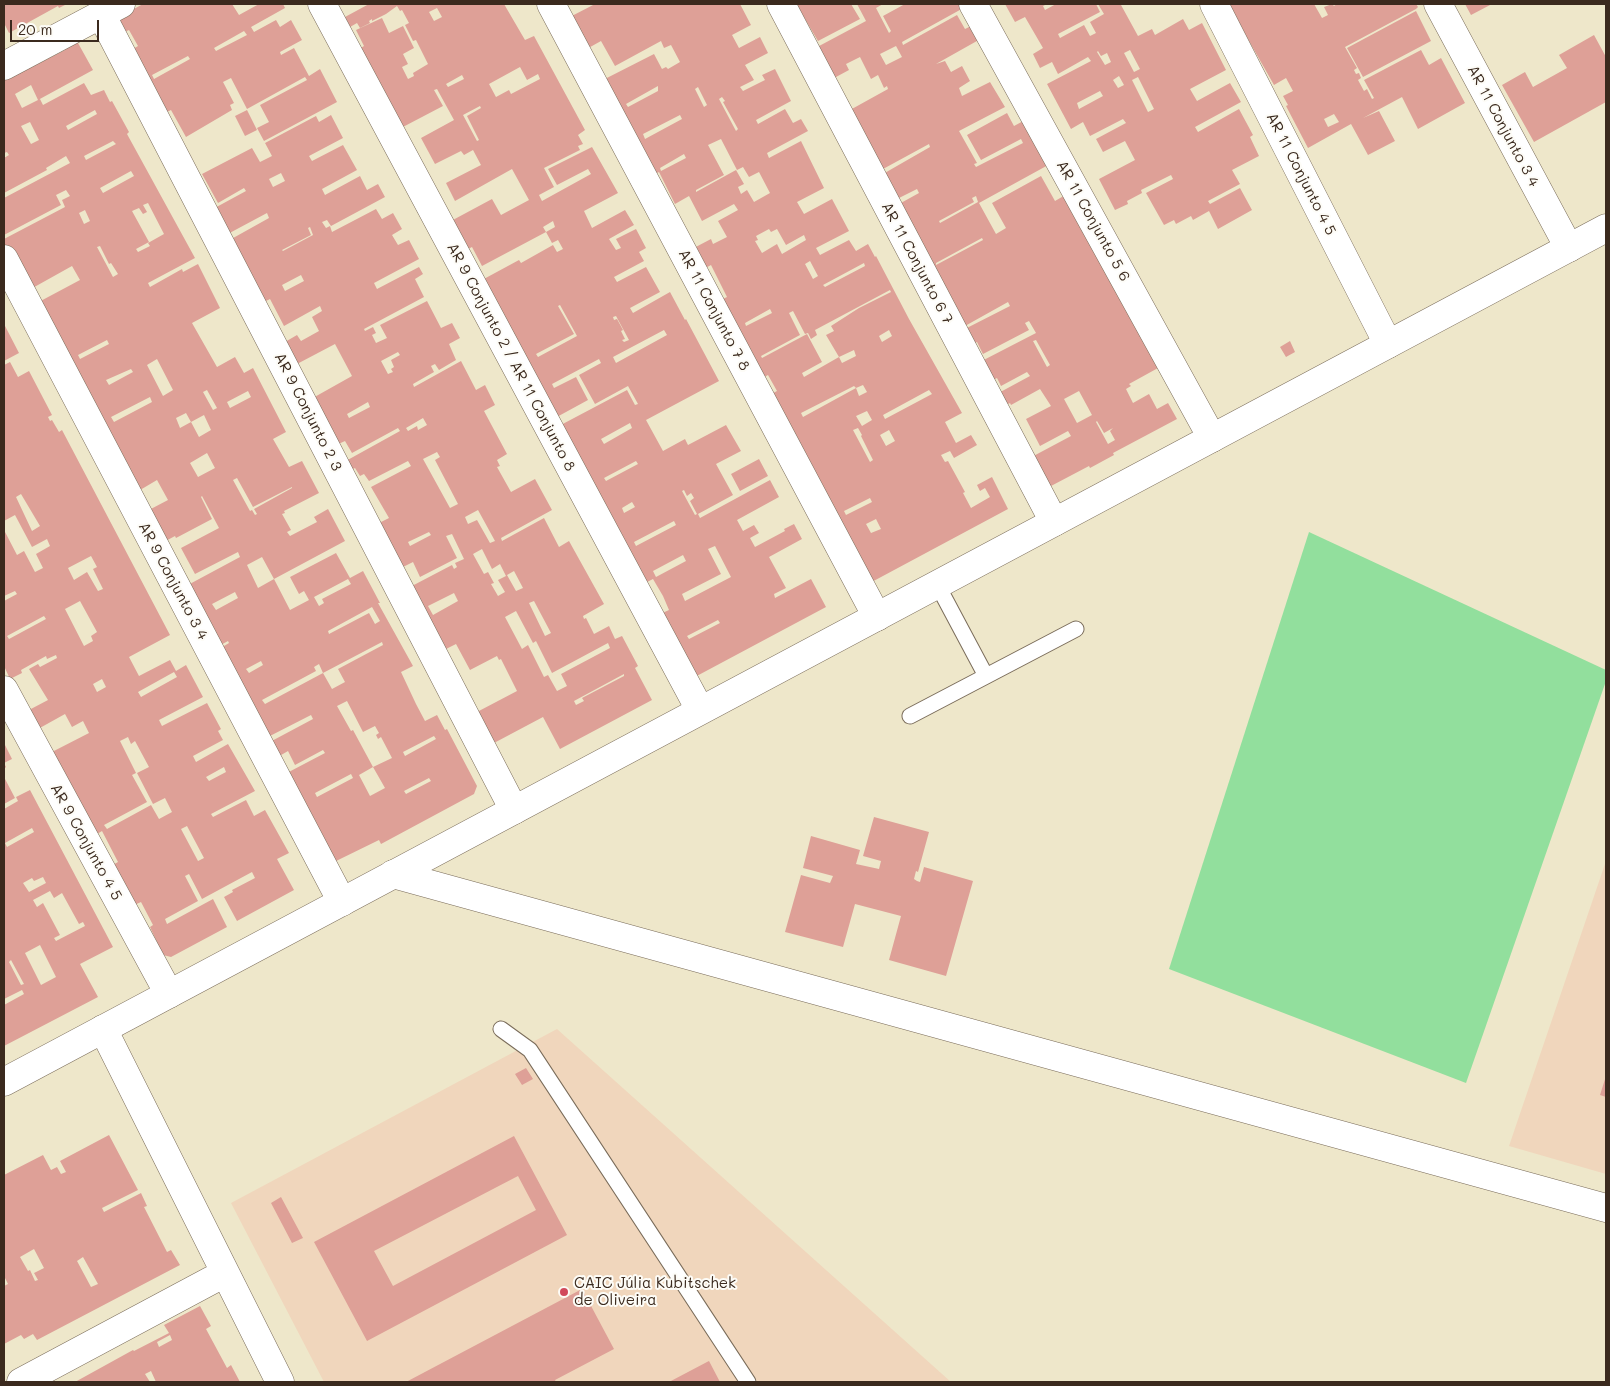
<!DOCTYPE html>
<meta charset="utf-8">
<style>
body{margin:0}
#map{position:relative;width:1610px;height:1386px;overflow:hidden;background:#eee7ca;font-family:Mali,sans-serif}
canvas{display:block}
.frame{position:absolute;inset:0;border:5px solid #3b2a1e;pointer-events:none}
.scale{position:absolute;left:10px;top:20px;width:89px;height:22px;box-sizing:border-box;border:2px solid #3b2a1e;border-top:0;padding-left:6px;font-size:15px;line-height:18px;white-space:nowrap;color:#3b2a1e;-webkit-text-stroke:4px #fdfcf7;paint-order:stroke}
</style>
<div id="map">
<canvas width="1610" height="1386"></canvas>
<div class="frame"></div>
<div class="scale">20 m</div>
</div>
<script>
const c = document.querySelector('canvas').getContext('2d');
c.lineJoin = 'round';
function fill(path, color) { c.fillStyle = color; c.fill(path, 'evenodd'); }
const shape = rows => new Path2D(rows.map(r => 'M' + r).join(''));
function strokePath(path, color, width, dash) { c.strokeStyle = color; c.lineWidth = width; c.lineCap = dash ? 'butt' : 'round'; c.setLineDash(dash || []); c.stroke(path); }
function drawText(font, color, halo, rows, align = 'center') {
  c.font = font + ' Mali,sans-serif'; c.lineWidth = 4; c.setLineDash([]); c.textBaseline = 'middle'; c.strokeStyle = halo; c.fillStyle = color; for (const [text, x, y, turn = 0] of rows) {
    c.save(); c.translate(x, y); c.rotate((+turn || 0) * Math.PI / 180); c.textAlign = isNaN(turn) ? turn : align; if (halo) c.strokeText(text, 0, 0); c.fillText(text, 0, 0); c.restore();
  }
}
const built = shape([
 [1606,861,1606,1174,1509,1146],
 [557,1029,951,1382,324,1382,231,1203]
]);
const green = shape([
 [1309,532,1606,670,1606,681,1466,1083,1169,969]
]);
const building = shape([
 [4,4,67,4,59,8,58,6,9,33,4,23],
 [143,4,232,4,239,15,259,4,283,4,285,8,251,27,254,32,276,20,280,27,291,20,302,40,280,52,281,55,294,48,309,76,320,69,337,102,264,141,257,128,269,122,260,105,307,80,305,77,247,109,231,78,223,82,234,103,230,105,232,110,186,137,171,110,167,112,151,80,142,86,126,53,138,46,129,30,114,37,110,22],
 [244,31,247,35,216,51,214,48],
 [188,56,190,59,154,79,152,75],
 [369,4,504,4,525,40,534,36,585,130,578,135,583,144,578,146,580,150,544,168,554,187,539,195,542,201,591,174,588,169,557,185,548,169,592,147,618,193,584,211,592,228,625,210,634,225,609,239,616,250,621,248,616,239,636,229,646,248,639,252,644,261,614,277,617,282,646,267,660,292,630,308,633,313,670,292,685,320,686,319,719,381,646,420,663,451,685,439,688,445,726,425,741,451,716,464,733,495,698,514,700,518,770,480,779,497,737,520,743,531,754,525,759,533,750,538,755,547,785,531,784,529,794,524,802,539,769,557,786,588,774,594,775,598,811,579,826,607,693,678,658,615,669,610,663,596,653,579,641,585,557,427,627,390,635,405,638,404,628,386,595,404,579,375,601,363,599,359,552,384,554,388,576,377,588,400,555,418,482,280,519,260,521,263,553,245,557,252,563,249,558,240,552,243,546,232,555,227,553,221,543,227,546,232,482,266,472,247,466,250,451,221,492,199,501,215,529,200,512,169,455,201,446,183,481,165,473,150,464,155,461,151,435,164,421,138,454,120,437,89,434,90,443,106,401,128,359,49,364,46,356,30,382,18,389,33,403,26,414,48,403,54,408,64,402,67,408,79,414,76,413,73,428,64,416,40,413,41,405,25,409,23,402,10,400,11,397,6,386,14,372,21,372,19,369,21,370,23,360,28,357,23,350,27,345,17],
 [437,8,442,17,434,21,429,12],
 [520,67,527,80,538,74,540,79,511,94,509,90,496,97,489,84],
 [462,75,464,79,448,87,446,84],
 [480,106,481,108,467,116,479,140,477,141,463,115],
 [560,305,577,336,538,357,536,354,574,334,558,306],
 [616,316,629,340,624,342,622,340,625,339,621,331,623,330,617,319,614,320,613,317],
 [664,330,667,335,616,363,613,357],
 [630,423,632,428,604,444,601,439],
 [636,461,638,464,606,481,604,478],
 [684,490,687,496,691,493,694,498,690,501,697,514,695,515,682,491],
 [632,502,635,507,624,513,622,508],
 [674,521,676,525,636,546,634,542],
 [715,546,731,577,685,601,682,594,721,574,708,549],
 [683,555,686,561,656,577,653,571],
 [718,620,720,623,689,639,687,636],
 [595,4,740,4,751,25,732,35,739,48,760,37,768,53,745,65,754,80,740,87,743,91,765,80,762,75,775,69,791,101,756,120,758,124,785,109,793,123,801,119,808,131,767,153,769,158,801,141,824,188,797,202,804,214,832,199,849,231,816,248,820,255,849,240,856,251,868,244,875,257,876,256,909,319,962,413,945,422,956,443,971,435,977,445,954,458,950,451,941,455,945,462,948,461,965,492,963,493,971,508,990,497,985,488,980,491,977,485,992,477,1008,509,868,584,765,397,777,391,768,375,759,380,716,302,727,297,711,265,700,271,690,250,711,239,713,244,727,237,718,221,738,210,734,204,702,221,689,196,675,204,659,172,648,178,597,83,654,54,662,69,666,67,668,69,680,62,671,45,664,48,661,41,615,66,601,41,583,51,566,19],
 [658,86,658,91,628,107,626,104],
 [698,87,707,105,704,107,695,89],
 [722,97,725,101,723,102,738,129,736,131,719,99],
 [680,115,682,119,645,139,643,134],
 [721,139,737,170,743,167,749,177,759,172,770,193,754,202,747,190,741,194,738,187,744,184,736,170,696,192,696,190,724,175,708,145],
 [684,154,686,158,661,171,660,168],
 [769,229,771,232,777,229,786,245,804,235,806,240,782,254,777,244,762,253,755,241,758,240,756,236],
 [810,261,818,276,813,279,805,264],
 [864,263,865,266,825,287,823,285],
 [890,290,891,292,859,308,831,326,834,331,826,335,839,357,854,350,856,356,842,363,839,357,804,377,802,373,822,362,807,334,762,358,761,356,800,335,789,313,793,311,805,334,808,333,811,339,817,335,815,330],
 [770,309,772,313,746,326,745,323],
 [889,330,892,336,882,342,879,336],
 [863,385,867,392,859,396,856,388,803,417,801,413,854,386,856,388],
 [929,390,932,394,885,419,883,415],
 [867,411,872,420,862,426,856,416],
 [858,428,862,435,861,436,873,460,870,462,853,430],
 [889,430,895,441,886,446,880,435],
 [870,498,872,502,846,515,844,511],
 [876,519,881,529,871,533,866,524],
 [782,4,851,4,860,19,818,41,802,14,791,20],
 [857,4,883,4,876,8,889,33,891,31,883,16,905,4,966,4,967,6,902,42,903,45,957,15,965,29,977,23,984,37,936,64,945,61,951,72,962,66,970,81,959,88,962,96,990,82,1005,107,959,131,977,163,974,164,976,167,1023,143,1021,139,981,160,967,135,1007,113,1014,126,1027,119,1050,164,979,203,996,234,1006,228,992,203,1041,176,1055,201,1067,194,1158,368,1129,384,1131,386,1126,389,1133,403,1149,394,1157,409,1168,403,1177,419,1113,453,1114,455,1090,468,1089,466,1051,486,1026,460,1071,436,1068,431,1040,446,1026,419,1051,406,1040,389,1011,405,1010,403,999,409,993,396,1030,376,1027,372,1001,386,997,378,985,384,974,365,1036,333,1029,321,1025,323,1029,330,983,354,977,342,965,348,957,333,1010,306,1008,302,956,331,890,209,919,193,917,189,899,198,892,185,882,190,876,178,930,147,929,144,872,175,841,115,888,89,887,86,884,88,878,75,871,79,860,57,846,64,849,70,823,84,806,53,866,21],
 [896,46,902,57,886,65,880,54],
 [976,196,978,202,940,223,939,221,974,202,972,198],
 [982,238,983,240,936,265,936,263],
 [1036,340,1050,365,1047,367,1033,341],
 [1079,391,1092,415,1077,423,1064,399],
 [1097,421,1104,433,1113,428,1110,431,1115,440,1108,444,1096,422],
 [1005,4,1047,4,1043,6,1045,10,1056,4,1096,4,1100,12,1058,34,1060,38,1084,25,1090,36,1096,33,1090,22,1104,14,1098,4,1124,4,1121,5,1138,36,1152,29,1155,35,1183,19,1189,30,1202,23,1226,70,1190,89,1197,101,1230,83,1241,102,1195,127,1198,132,1239,109,1253,135,1250,137,1259,156,1232,170,1240,184,1208,201,1210,204,1240,188,1252,210,1218,229,1209,211,1193,220,1191,216,1176,224,1174,220,1164,225,1146,193,1173,179,1171,175,1141,190,1142,193,1127,201,1128,204,1115,210,1099,179,1135,160,1125,141,1103,152,1096,139,1126,123,1123,119,1090,136,1083,122,1071,129,1047,84,1091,61,1088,57,1058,74,1052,62,1040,68,1033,54,1043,48,1025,17,1015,22],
 [1130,50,1140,69,1134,72,1124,53],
 [1098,51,1101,56,1107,53,1111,62,1105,65,1097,52],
 [1119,76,1124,85,1118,88,1113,80],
 [1138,77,1154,109,1148,112,1132,80],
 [1100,91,1103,96,1079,109,1077,103],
 [1228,4,1314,4,1322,18,1328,15,1324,7,1332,4,1334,6,1337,4,1416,4,1418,7,1416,9,1345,47,1357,68,1354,70,1356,74,1359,73,1361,78,1358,80,1364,91,1367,89,1372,99,1374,98,1364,80,1421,50,1429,65,1441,58,1465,103,1418,129,1402,97,1363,118,1379,111,1395,141,1368,155,1351,124,1308,148,1286,106,1288,105,1283,96,1293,91,1286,78,1274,85],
 [1334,114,1339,122,1328,127,1324,119],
 [1465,4,1492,4,1471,15],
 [1416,11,1431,41,1363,77,1347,48],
 [1594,35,1606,57,1606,102,1534,142,1502,85,1525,72,1533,87,1567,68,1559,55],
 [73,41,78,43,93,70,38,100,31,85,15,94,22,108,40,99,43,105,84,83,91,95,104,90,110,102,112,101,129,132,127,134,195,258,148,283,150,287,182,269,183,272,198,264,220,308,192,323,217,367,235,357,244,373,253,368,286,432,273,439,289,467,302,461,319,493,284,511,285,513,282,514,291,530,287,532,290,536,317,522,314,517,328,509,345,541,274,579,290,610,309,600,304,591,299,594,290,577,336,553,350,578,363,571,380,603,378,603,413,666,401,672,416,704,425,721,437,715,445,730,447,729,477,786,474,794,381,844,379,840,332,863,285,774,325,753,323,750,295,765,288,751,276,758,268,743,313,719,311,715,266,738,219,649,229,643,228,641,217,647,186,586,240,557,238,552,195,574,181,548,219,528,202,496,201,497,212,519,176,538,175,536,162,543,147,511,168,500,157,480,135,493,35,304,80,280,72,266,29,290,4,244,4,239,65,207,62,200,70,196,66,190,56,195,61,205,4,235,4,198,70,163,66,156,46,168,47,170,4,193,4,158,9,155,7,152,4,153,4,78,28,65,30,68,65,50,63,46],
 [95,110,97,114,68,130,66,126],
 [30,122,39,140,31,144,21,126],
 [113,141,116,144,86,160,84,156],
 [131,171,134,176,103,193,100,188],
 [148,203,164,234,148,243,150,246,138,252,136,249,149,242,132,211,139,208,143,214,147,212,143,205],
 [85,210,90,221,84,224,79,213],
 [100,246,109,264,111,263,118,274,113,277,97,247],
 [107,340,109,344,80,359,78,355],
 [157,359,173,390,163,396,147,365],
 [131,369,133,372,109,385,106,380],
 [207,390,217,408,213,410,203,392],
 [248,391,251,397,230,408,227,402],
 [150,397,152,402,114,422,111,417],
 [186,413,191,422,204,415,211,430,199,437,191,422,180,428,176,418],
 [207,453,215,468,198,477,190,463],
 [237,478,253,507,292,487,292,488,254,509,257,514,255,515,252,510,250,511,233,480],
 [262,557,274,579,258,588,247,565],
 [348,579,351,584,322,599,324,603,319,606,314,597],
 [235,592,238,598,216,610,212,604],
 [372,607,380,621,375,624,369,613,329,634,328,631],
 [382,642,383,645,338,669,345,682,332,689,323,673,265,704,262,700,316,671,314,667,319,664,323,673],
 [261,661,263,665,249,673,246,669],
 [347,701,363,732,375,726,379,733,376,735,378,739,381,737,392,758,373,767,385,788,370,796,359,775,373,767,353,730,351,731,337,706],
 [434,736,436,739,405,756,403,752],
 [351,774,353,778,317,797,315,793],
 [429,778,431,781,406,794,404,791],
 [247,110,257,130,245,136,235,116],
 [331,115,343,138,309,156,312,161,343,145,357,170,322,189,325,195,360,176,367,190,378,184,385,197,331,226,327,220,322,222,326,228,330,226,332,232,376,209,382,219,393,213,402,229,392,235,398,245,409,240,419,259,374,283,377,289,419,267,423,274,415,279,424,297,364,329,365,331,373,327,376,333,372,335,376,343,387,338,380,325,427,301,441,328,452,323,460,338,449,344,456,360,439,370,435,364,431,366,434,372,413,384,414,387,461,361,476,390,485,385,495,405,484,411,507,454,497,460,500,466,497,467,511,492,535,479,552,510,501,538,502,541,544,518,559,547,569,541,604,604,583,616,584,619,586,618,594,634,609,626,615,639,622,636,638,666,635,668,652,700,560,749,543,717,494,743,477,712,517,691,501,659,499,660,497,656,470,670,456,644,444,650,410,587,452,565,454,569,457,567,455,563,464,559,452,534,446,536,457,558,420,577,413,562,401,568,377,524,389,518,371,487,411,466,408,461,369,481,364,474,360,476,355,468,349,471,344,462,400,431,398,428,352,453,345,441,334,446,311,399,352,376,335,344,297,364,285,342,297,335,301,341,319,331,312,317,322,311,320,306,284,326,270,299,260,304,226,242,269,218,267,213,224,236,211,210,246,191,244,188,218,203,202,174,252,148,260,162,272,156,265,143,316,116,319,122],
 [281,173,285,181,273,187,269,179],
 [310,227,313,235,283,251,282,250,311,235,308,228],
 [301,275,304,281,285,291,282,285],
 [398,352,400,355,391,360,394,367,391,369,393,372,388,374,381,361],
 [368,402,370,407,349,418,347,414],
 [423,418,427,425,418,430,417,426,408,431,406,428],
 [437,452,440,457,435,460,458,504,450,508,423,459],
 [478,510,495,541,490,543,477,520,468,524,465,517],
 [429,532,431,535,410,546,408,542],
 [482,549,492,569,500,564,506,576,498,580,505,592,498,596,491,584,494,583,488,572,484,574,473,554],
 [514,571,523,588,516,591,507,575],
 [454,593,458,601,433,615,428,606],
 [534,601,551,633,545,636,529,603],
 [516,611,533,643,536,641,552,673,608,643,610,648,561,674,567,686,557,691,548,675,544,677,528,645,522,649,505,617],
 [624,674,624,676,582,698,584,701,576,705,574,701],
 [4,324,19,353,4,361],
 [1290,341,1295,352,1286,357,1280,347],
 [10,362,18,377,29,371,52,415,48,417,50,421,52,420,59,432,62,430,170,635,129,657,139,676,170,660,176,671,186,665,203,697,159,720,162,726,207,703,221,729,218,731,223,740,193,756,196,762,228,744,255,791,211,814,213,817,246,800,254,816,265,810,289,853,277,859,294,890,237,921,224,897,233,892,232,890,255,878,252,872,202,899,189,874,185,876,198,901,165,919,167,924,213,899,227,927,171,957,163,955,150,927,153,925,141,902,132,906,109,867,118,862,102,831,94,836,50,753,89,733,83,721,72,727,65,714,38,729,29,710,48,700,29,669,38,664,40,667,57,658,56,655,47,659,46,656,21,670,22,673,10,679,4,666,4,601,17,594,15,591,4,596,4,530,17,555,24,551,35,572,43,568,36,554,50,546,47,539,32,547,15,515,4,521,4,365],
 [21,494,40,526,32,531,16,497],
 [91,556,97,567,93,569,103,589,98,591,87,572,74,580,68,568],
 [80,601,97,632,91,636,93,641,84,646,65,609],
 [44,616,46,619,9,639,7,636],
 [174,672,177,677,141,697,138,692],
 [102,679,106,687,97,692,93,684],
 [128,737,131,744,135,741,149,767,137,773,153,804,165,798,172,812,159,819,151,805,107,829,104,825,147,802,132,775,136,773,120,741],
 [224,767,226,772,209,781,206,777],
 [187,826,204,858,198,861,181,829],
 [759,459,768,476,740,491,731,474],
 [4,743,12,759,4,763,6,767,4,769],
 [4,777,15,798,4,804],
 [30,790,113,947,80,964,98,997,4,1046,4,1005,24,994,22,990,4,999,4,809,18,801,16,797],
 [32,828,34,832,7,847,5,843],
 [43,877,46,883,29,892,23,883,32,878,34,881],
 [50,891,54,898,62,893,79,924,83,922,85,926,56,941,54,938,60,935,43,903,37,907,33,900],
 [40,945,56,977,41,985,25,953],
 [11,960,24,984,21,985,9,962],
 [874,817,929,832,918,872,916,871,914,879,917,881,920,882,924,867,973,881,946,976,889,960,901,916,855,904,843,947,785,932,801,875,830,883,833,876,803,868,811,836,860,850,856,864,879,869,881,861,863,856],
 [526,1068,533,1079,522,1085,515,1074],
 [1606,1076,1606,1097,1600,1095],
 [109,1135,138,1190,102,1208,104,1212,141,1193,147,1206,144,1207,167,1252,171,1250,180,1265,37,1340,33,1334,24,1339,21,1335,4,1344,4,1286,8,1284,4,1276,4,1175,43,1155,51,1170,57,1167,61,1174,66,1172,60,1161],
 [34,1249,44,1268,34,1273,38,1280,35,1281,30,1270,28,1271,20,1257],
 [83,1257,98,1284,91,1287,77,1261],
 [514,1136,567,1235,367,1341,314,1242],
 [518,1176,536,1210,393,1286,374,1251],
 [281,1197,303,1238,292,1243,271,1203],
 [582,1289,614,1349,555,1380,556,1382,406,1382],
 [200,1306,211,1326,206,1329,227,1368,231,1365,240,1382,156,1382,151,1371,145,1374,150,1382,109,1381,75,1382,133,1350,134,1351,169,1333,164,1325],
 [170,1335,172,1340,159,1347,157,1342],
 [709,1361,720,1382,669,1382,707,1362]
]);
const service = shape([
 [937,584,986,676],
 [910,716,1076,629],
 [501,1029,530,1050,748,1382]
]);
const minor = shape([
 [322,4,700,710],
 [551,4,877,617],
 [781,4,1054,522],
 [973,4,1212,438],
 [1214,4,1388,344],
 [1438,4,1569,248],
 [101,14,514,810],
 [4,66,121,4],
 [4,259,342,902],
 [4,690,169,994],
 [393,874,1606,1208],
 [103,1029,280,1382],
 [21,1382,225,1273]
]);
const tertiary = shape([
 [4,1082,1606,228]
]);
const markers = [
 [564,1292,5,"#d1495b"]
];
const streetNames = [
 ["AR 11 Conjunto 3 4",1503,126,62],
 ["AR 11 Conjunto 4 5",1301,174,63],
 ["AR 11 Conjunto 5 6",1093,221,61],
 ["AR 11 Conjunto 6 7",917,263,62],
 ["AR 11 Conjunto 7 8",714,310,62],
 ["AR 9 Conjunto 2 / AR 11 Conjunto 8",511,357,62],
 ["AR 9 Conjunto 2 3",308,412,63],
 ["AR 9 Conjunto 3 4",173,581,62],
 ["AR 9 Conjunto 4 5",86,842,61]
];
const poiNames = [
 ["CAIC Júlia Kubitschek",574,1283],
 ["de Oliveira",574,1300]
];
fill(built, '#f0d6bc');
fill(green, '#92df9d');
fill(building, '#dea097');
strokePath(service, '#7a6c5a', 17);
strokePath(minor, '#7a6c5a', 29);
strokePath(tertiary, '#7a6c5a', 29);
strokePath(service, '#fff', 15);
strokePath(minor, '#fff', 28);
strokePath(tertiary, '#fff', 28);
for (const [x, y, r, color] of markers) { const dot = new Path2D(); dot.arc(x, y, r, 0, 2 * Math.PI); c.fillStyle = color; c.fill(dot); strokePath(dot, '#fdfcf7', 2); }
drawText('15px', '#3b2a1e', '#fdfcf7', streetNames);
drawText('15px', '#3b2a1e', '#fdfcf7', poiNames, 'left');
</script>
